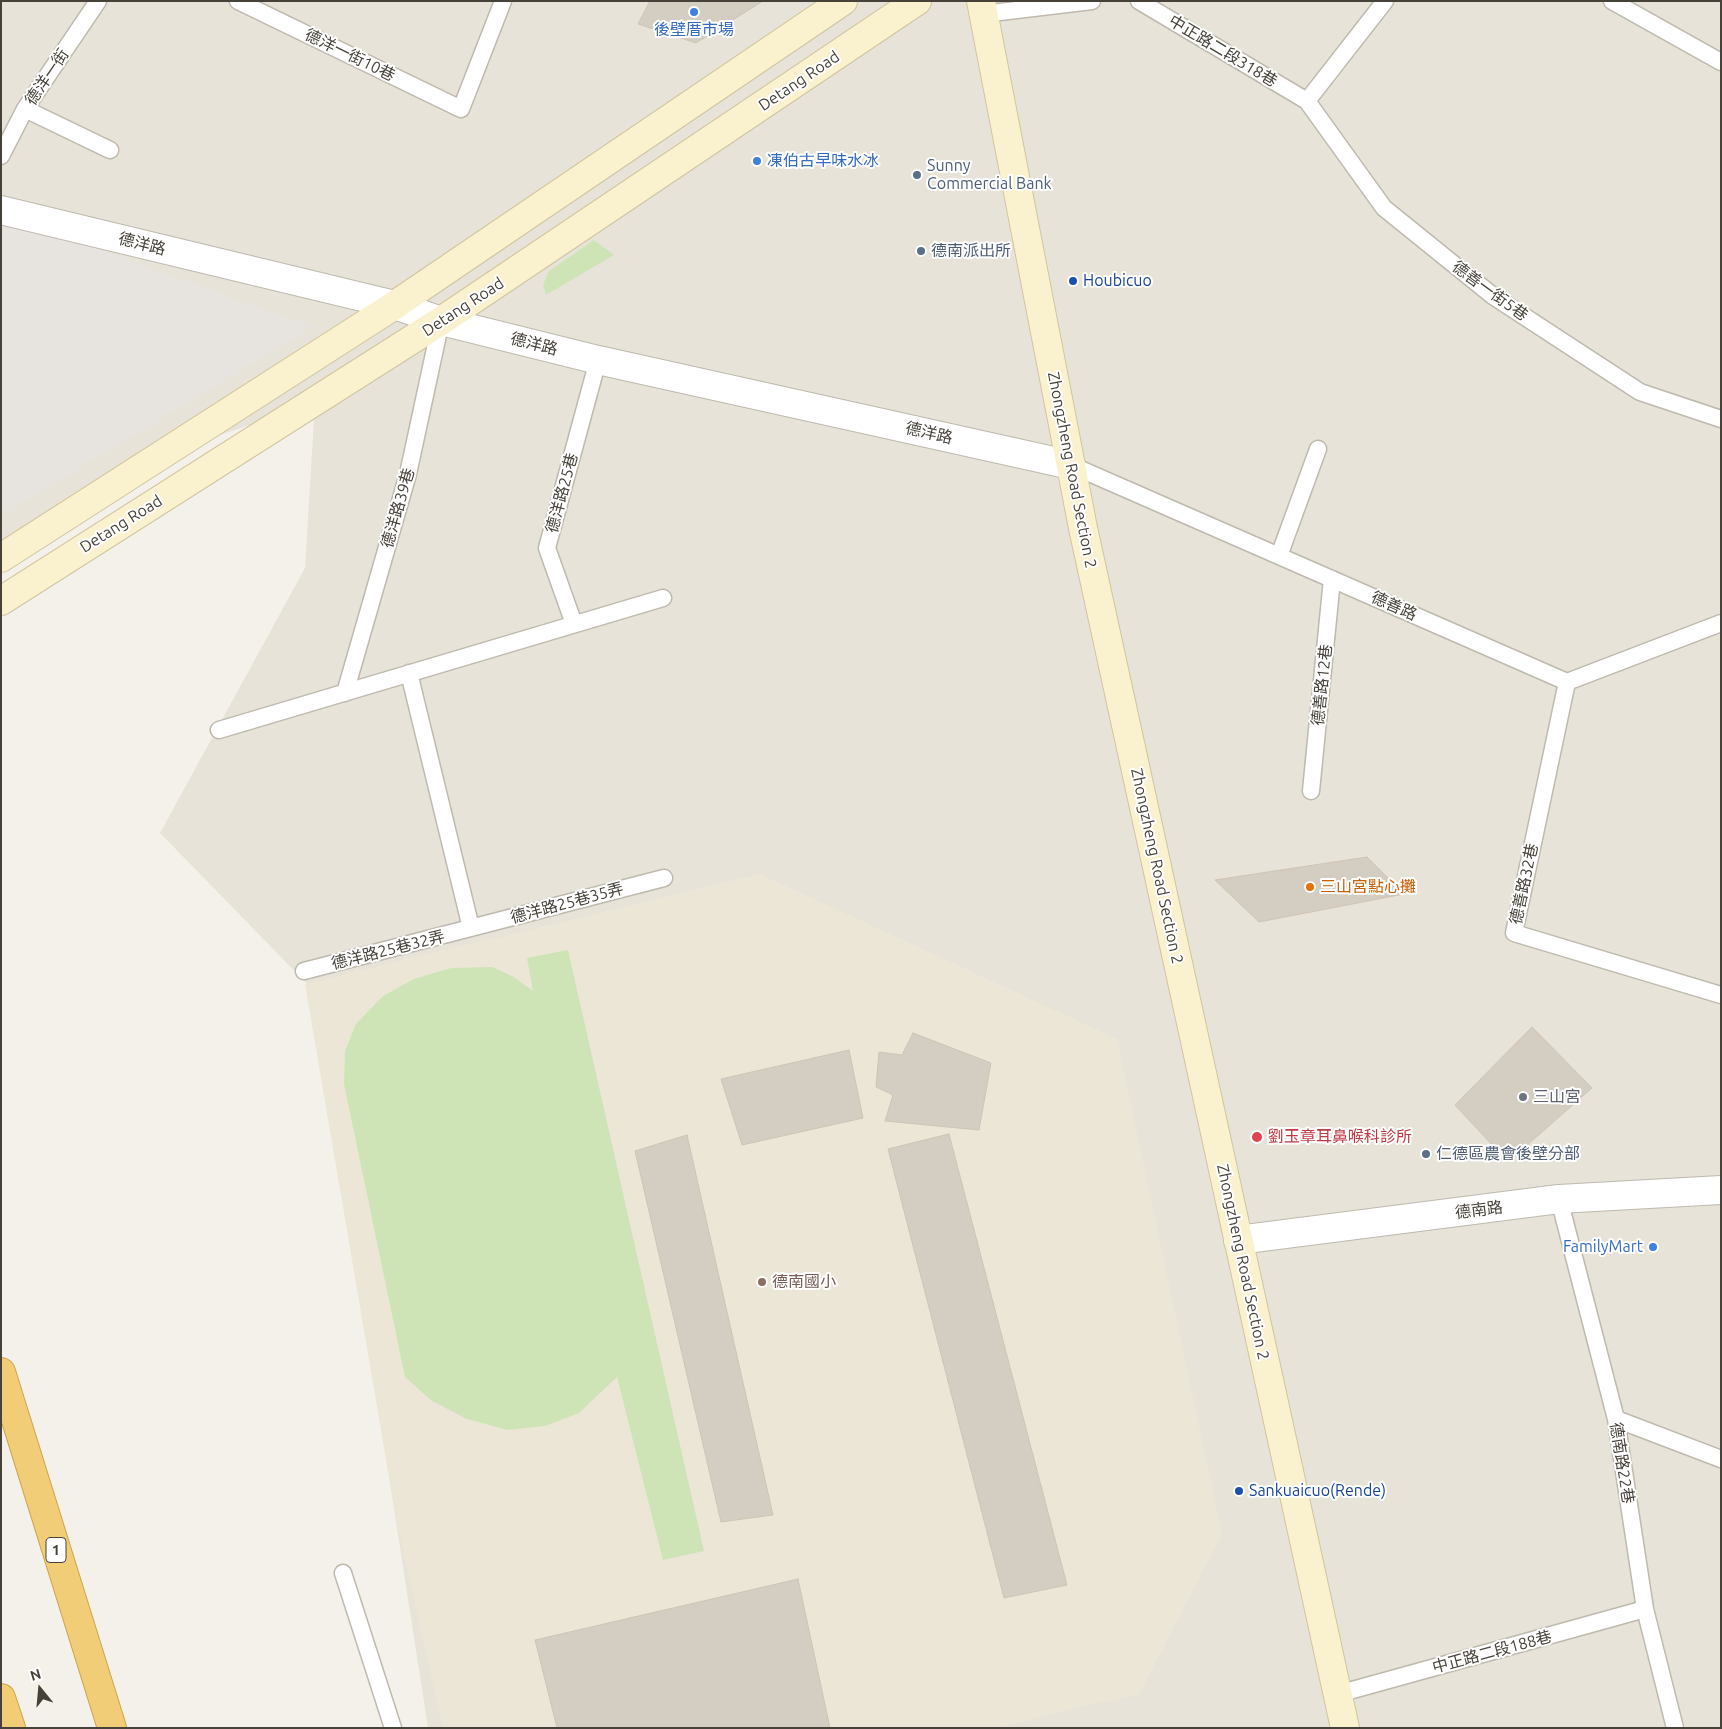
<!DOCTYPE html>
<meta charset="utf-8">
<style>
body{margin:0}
#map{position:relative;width:1722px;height:1729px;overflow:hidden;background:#f4f1ea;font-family:Ubuntu,sans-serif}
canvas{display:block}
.frame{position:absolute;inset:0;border:2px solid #474239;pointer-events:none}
.north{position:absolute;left:15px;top:1664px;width:50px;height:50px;-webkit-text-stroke:4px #fff;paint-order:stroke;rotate:343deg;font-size:14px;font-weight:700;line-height:20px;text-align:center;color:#474239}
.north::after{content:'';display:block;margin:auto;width:18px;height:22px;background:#474239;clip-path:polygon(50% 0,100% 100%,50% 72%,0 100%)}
</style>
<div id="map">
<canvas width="1722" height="1729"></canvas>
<div class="frame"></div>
<div class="north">N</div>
</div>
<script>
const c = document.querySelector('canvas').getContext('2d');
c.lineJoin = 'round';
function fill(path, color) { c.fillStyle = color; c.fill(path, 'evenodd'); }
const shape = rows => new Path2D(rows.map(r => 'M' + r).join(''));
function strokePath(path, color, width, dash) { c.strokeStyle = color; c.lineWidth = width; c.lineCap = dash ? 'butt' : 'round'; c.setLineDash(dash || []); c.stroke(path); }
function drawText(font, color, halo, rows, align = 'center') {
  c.font = font + ' Ubuntu,"Noto Sans TC",sans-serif'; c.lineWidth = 4; c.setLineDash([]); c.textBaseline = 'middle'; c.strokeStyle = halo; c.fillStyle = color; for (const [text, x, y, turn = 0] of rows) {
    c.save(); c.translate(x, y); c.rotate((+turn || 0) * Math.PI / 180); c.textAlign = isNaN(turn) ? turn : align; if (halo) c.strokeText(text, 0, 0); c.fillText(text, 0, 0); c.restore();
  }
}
const residential = shape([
 [1,1,1721,1,1721,1728,428,1728,314,991,160,833,305,568,315,403,122,468,1,545]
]);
const industrial = shape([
 [1,213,313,327,1,516]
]);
const education = shape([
 [760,874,1117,1039,1222,1534,1139,1695,1086,1705,999,1728,443,1728,397,1524,305,984]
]);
const green = shape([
 [594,240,614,255,546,295,543,285,549,271],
 [568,950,704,1551,663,1560,617,1377,579,1413,545,1426,508,1430,467,1419,432,1401,405,1377,344,1084,345,1051,356,1024,383,996,414,979,451,968,492,967,514,977,533,991,527,958]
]);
const building = shape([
 [650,1,763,1,696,43,638,24,650,1],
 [1367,857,1404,894,1259,922,1215,880,1367,857],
 [1532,1027,1592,1088,1508,1162,1455,1105,1532,1027],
 [913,1033,991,1063,979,1130,885,1121,893,1095,876,1087,879,1052,902,1055,913,1033],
 [849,1050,863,1118,742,1145,721,1079,849,1050],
 [949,1134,1067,1585,1004,1598,888,1149,949,1134],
 [687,1135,773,1515,721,1522,635,1151,687,1135],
 [798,1579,830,1728,557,1728,535,1640,798,1579]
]);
const lane = shape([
 [238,1,461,109,503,1],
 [1139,1,1307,101,1384,208,1493,296,1640,392,1721,419],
 [1612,1,1721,62],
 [983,14,1092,1],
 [1307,101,1385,1],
 [25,109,110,150],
 [1,156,25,109,98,1],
 [1071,465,1567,682,1721,623],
 [1279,556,1318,449],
 [574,624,547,548,598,360],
 [409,673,471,928],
 [1567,682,1514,933,1721,995],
 [345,693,408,474,441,321],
 [219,730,663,598],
 [1311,791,1332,579],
 [304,971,664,878],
 [1559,1199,1616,1419,1645,1609,1675,1728],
 [1616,1419,1721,1459],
 [343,1573,393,1728],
 [1338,1694,1645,1609]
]);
const street = shape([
 [1,210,395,305,441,321,598,360,1071,465],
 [1238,1240,1559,1199,1721,1190]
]);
const secondary = shape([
 [981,1,1083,528,1345,1728],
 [1,558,395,305,843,1],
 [1,601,441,321,917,1]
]);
const highway = shape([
 [1,1372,112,1728],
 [1,1698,11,1728]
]);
const markers = [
 [694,12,5,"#3f7fe0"],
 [757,161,5,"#3f7fe0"],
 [917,175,5,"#5c6f8a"],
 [921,251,5,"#5c6f8a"],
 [1073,281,5,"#1a4fb4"],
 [1310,887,5,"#e8710a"],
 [1523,1097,5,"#6b7280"],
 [1257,1137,6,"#e0444e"],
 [1426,1154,5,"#5c6f8a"],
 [1653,1247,5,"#3f7fe0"],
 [762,1282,5,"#8d6e63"],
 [1239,1491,5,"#1a4fb4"]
];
const shields = [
 [56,1550,20]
];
const shieldNames = [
 ["1",56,1550]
];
const shopNames = [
 ["後壁厝市場",694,30],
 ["凍伯古早味水冰",767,161,"left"],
 ["FamilyMart",1643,1247,"right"]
];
const streetNames = [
 ["中正路二段318巷",1223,51,31],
 ["德洋一街10巷",350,55,26],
 ["德洋一街",47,77,-56],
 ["Detang Road",799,81,-34],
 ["德洋路",142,244,14],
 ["德善一街5巷",1490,291,36],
 ["Detang Road",463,307,-33],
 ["德洋路",534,344,14],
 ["德洋路",929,433,13],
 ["Zhongzheng Road Section 2",1072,470,79],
 ["德洋路25巷",562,493,-75],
 ["德洋路39巷",398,508,-74],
 ["Detang Road",121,524,-32],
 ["德善路",1394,606,24],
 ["德善路12巷",1322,685,-84],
 ["Zhongzheng Road Section 2",1157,866,78],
 ["德善路32巷",1524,884,-78],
 ["德洋路25巷35弄",567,903,-15],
 ["德洋路25巷32弄",388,950,-14],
 ["德南路",1479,1210,-7],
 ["Zhongzheng Road Section 2",1243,1262,78],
 ["德南路22巷",1622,1463,81],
 ["中正路二段188巷",1492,1652,-15]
];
const serviceNames = [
 ["Sunny",927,166],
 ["Commercial Bank",927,184],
 ["德南派出所",931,251],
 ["仁德區農會後壁分部",1436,1154]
];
const transitNames = [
 ["Houbicuo",1083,281],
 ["Sankuaicuo(Rende)",1249,1491]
];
const foodNames = [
 ["三山宮點心攤",1320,887]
];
const worshipNames = [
 ["三山宮",1533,1097]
];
const healthNames = [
 ["劉玉章耳鼻喉科診所",1268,1137]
];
const educationNames = [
 ["德南國小",772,1282]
];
fill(residential, '#e7e3d9');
fill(industrial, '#e7e3df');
fill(education, '#ece6d6');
fill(green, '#cee4b7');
fill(building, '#d4cdc1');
strokePath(building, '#cfc5b5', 1);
strokePath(lane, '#bfb9ae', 19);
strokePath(street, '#bfb9ae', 30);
strokePath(secondary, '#cfc59e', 30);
strokePath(highway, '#d0a348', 30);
strokePath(lane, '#fff', 16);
strokePath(street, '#fff', 28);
strokePath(secondary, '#faf1ce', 28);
strokePath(highway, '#f1cd78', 28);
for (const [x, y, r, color] of markers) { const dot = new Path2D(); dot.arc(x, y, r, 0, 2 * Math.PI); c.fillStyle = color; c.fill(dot); strokePath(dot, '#fff', 2); }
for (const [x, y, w] of shields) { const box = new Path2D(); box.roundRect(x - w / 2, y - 12.5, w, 25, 4); c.fillStyle = '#fff'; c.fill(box); strokePath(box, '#474239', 1); }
drawText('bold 15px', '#474239', null, shieldNames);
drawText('16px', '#366cbe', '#fff', shopNames);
drawText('16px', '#474239', '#fff', streetNames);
drawText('16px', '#4e5e75', '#fff', serviceNames, 'left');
drawText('16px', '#164399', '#fff', transitNames, 'left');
drawText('16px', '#c56008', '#fff', foodNames, 'left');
drawText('16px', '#5b616d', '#fff', worshipNames, 'left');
drawText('16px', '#be3a42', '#fff', healthNames, 'left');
drawText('16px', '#785e54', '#fff', educationNames, 'left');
</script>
